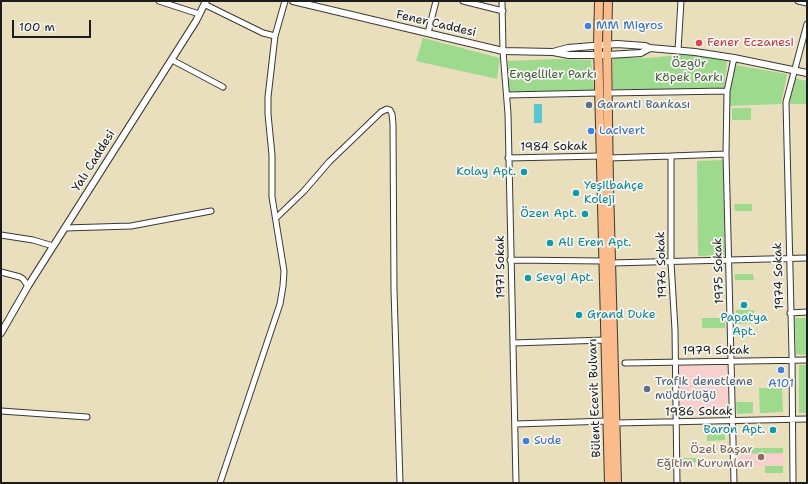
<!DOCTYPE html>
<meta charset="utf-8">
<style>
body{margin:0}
#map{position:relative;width:808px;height:484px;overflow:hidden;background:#e9dfbc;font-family:"Shantell Sans",sans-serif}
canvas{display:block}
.frame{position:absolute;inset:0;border:2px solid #1c1c1c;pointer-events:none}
.scale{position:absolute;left:12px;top:20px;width:79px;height:18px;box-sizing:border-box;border:2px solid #1c1c1c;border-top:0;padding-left:5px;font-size:12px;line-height:14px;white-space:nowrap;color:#1c1c1c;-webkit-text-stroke:3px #f6f6f2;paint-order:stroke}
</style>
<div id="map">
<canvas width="808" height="484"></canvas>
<div class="frame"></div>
<div class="scale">100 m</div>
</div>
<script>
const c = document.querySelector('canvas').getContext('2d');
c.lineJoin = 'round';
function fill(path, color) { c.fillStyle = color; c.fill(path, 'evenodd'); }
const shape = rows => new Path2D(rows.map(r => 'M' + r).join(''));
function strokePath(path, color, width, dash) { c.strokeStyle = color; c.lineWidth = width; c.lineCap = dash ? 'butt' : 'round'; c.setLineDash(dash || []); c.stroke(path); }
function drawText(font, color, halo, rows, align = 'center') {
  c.font = font + ' "Shantell Sans",sans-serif'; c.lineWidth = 3.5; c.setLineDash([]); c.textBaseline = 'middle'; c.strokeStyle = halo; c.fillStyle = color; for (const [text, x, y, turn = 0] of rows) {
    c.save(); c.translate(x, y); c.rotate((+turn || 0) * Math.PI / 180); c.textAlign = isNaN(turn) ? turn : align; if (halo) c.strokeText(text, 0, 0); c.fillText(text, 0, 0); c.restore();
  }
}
const built = shape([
 [679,366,727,366,727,413,680,415],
 [739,448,783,448,783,465,739,466]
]);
const green = shape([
 [423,38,500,58,497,79,416,61],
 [690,54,727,61,724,89,613,89,613,60,615,57,648,58],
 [555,59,591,60,594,90,509,93,508,61],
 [735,65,787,74,781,104,729,106,730,91],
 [794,78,807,81,807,104,789,104],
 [732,108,751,108,751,120,732,120],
 [723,160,725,255,698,256,697,161],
 [734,204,752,204,752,211,735,211],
 [735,274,753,274,754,280,735,280],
 [736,310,754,310,754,323,736,324],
 [702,318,725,318,725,328,702,328],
 [795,318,807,318,807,355,796,354],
 [799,365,807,365,807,413,799,413],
 [782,388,783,412,760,413,759,388],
 [736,402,753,402,753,413,737,414],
 [725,434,725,440,707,441,707,435],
 [739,448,783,448,783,453,739,454],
 [683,458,701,458,701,462,683,463],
 [765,466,783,466,783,473,765,473]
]);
const water = shape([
 [534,104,542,104,542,123,534,123]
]);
const minor = shape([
 [159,1,199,14],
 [463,1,503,11],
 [502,1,503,51,508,114,516,483],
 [798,1,807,3],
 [204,4,263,33,275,36],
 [428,33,436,1],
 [678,50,681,1],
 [734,58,727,91,726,154,734,483],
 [172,60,223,87],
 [608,93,727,91],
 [507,95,599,93],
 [671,156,726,154],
 [508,158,601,156],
 [609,158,671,156,671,262,675,330,677,483],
 [276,218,304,191,329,162,381,112,387,109,390,110,392,114,393,124,394,290,400,483],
 [65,228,131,226,211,211],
 [1,235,33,240,53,246],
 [510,260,604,261],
 [611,263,807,258],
 [1,272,20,277,23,279,28,286],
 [790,313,807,312],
 [513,343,605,340],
 [625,363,807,360],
 [1,411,87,417],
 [616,423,807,419],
 [516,424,608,421],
 [220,483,280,304,283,286,284,271,272,197,272,155,268,114,268,97,275,36,285,1],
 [793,483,792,355,786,102,807,24]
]);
const tertiary = shape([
 [293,1,503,51,553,52],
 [617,44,645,46,650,48,641,53,608,55,569,55,553,52,568,48,617,44],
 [650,48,695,52,734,58,807,73],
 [1,333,28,286,196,21,206,1]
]);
const primary = shape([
 [599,1,598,45,609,483],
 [608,1,607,45,609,186,617,483]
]);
const markers = [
 [588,26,4,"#3f7fe0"],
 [699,43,4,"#e0444e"],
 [589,105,4,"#5c6f8a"],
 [591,131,4,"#3f7fe0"],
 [524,172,4,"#0f9aa8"],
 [576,193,4,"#0f9aa8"],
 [585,214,4,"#0f9aa8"],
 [550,243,4,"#0f9aa8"],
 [528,278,4,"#0f9aa8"],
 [744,305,4,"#0f9aa8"],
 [579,315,4,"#0f9aa8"],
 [781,370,4,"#3f7fe0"],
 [647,389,4,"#5c6f8a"],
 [773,430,4,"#0f9aa8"],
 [526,441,4,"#3f7fe0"],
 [761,457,4,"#8d6e63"]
];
const streetNames = [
 ["Fener Caddesi",436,24,13],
 ["1984 Sokak",554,147,-1],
 ["Yalı Caddesi",94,161,-58],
 ["1976 Sokak",662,265,-92],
 ["1971 Sokak",501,267,-91],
 ["1975 Sokak",719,271,-92],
 ["1974 Sokak",779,276,-92],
 ["1979 Sokak",716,351,-1],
 ["Bülent Ecevit Bulvarı",595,398,-92],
 ["1986 Sokak",699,412,-1]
];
const shopNames = [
 ["MM Migros",596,26],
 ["Lacivert",599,131],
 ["A101",781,384,"center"],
 ["Sude",534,441]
];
const healthNames = [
 ["Fener Eczanesi",707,43]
];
const parkNames = [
 ["Özgür",689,64],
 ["Köpek Parkı",689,78],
 ["Engelliler Parkı",553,75]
];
const serviceNames = [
 ["Garanti Bankası",597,105],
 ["Trafik denetleme",655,382],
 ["müdürlüğü",655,396]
];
const cultureNames = [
 ["Kolay Apt.",516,172,"right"],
 ["Yeşilbahçe",584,186],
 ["Koleji",584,200],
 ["Özen Apt.",577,214,"right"],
 ["Ali Eren Apt.",558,243],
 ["Sevgi Apt.",536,278],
 ["Grand Duke",587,315],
 ["Papatya",744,318,"center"],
 ["Apt.",744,332,"center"],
 ["Baron Apt.",765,430,"right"]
];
const educationNames = [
 ["Özel Başar",753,450],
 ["Eğitim Kurumları",753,464]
];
fill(built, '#f7d0cd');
fill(green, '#9dda8e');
fill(water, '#5ac6d2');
strokePath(minor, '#3b3934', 7);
strokePath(tertiary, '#3b3934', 8);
strokePath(primary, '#3b3934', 10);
strokePath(minor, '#fff', 5);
strokePath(tertiary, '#fff', 6);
strokePath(primary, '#f9bc8a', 8);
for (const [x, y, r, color] of markers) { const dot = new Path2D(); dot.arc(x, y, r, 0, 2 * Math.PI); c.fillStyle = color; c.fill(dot); strokePath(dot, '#f6f6f2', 1.5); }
drawText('12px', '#1c1c1c', '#f6f6f2', streetNames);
drawText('12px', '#366cbe', '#f6f6f2', shopNames, 'left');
drawText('12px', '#be3a42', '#f6f6f2', healthNames, 'left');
drawText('12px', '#495e44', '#f6f6f2', parkNames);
drawText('12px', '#4e5e75', '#f6f6f2', serviceNames, 'left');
drawText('12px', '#0d838f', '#f6f6f2', cultureNames, 'left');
drawText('12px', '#785e54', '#f6f6f2', educationNames, 'right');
</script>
